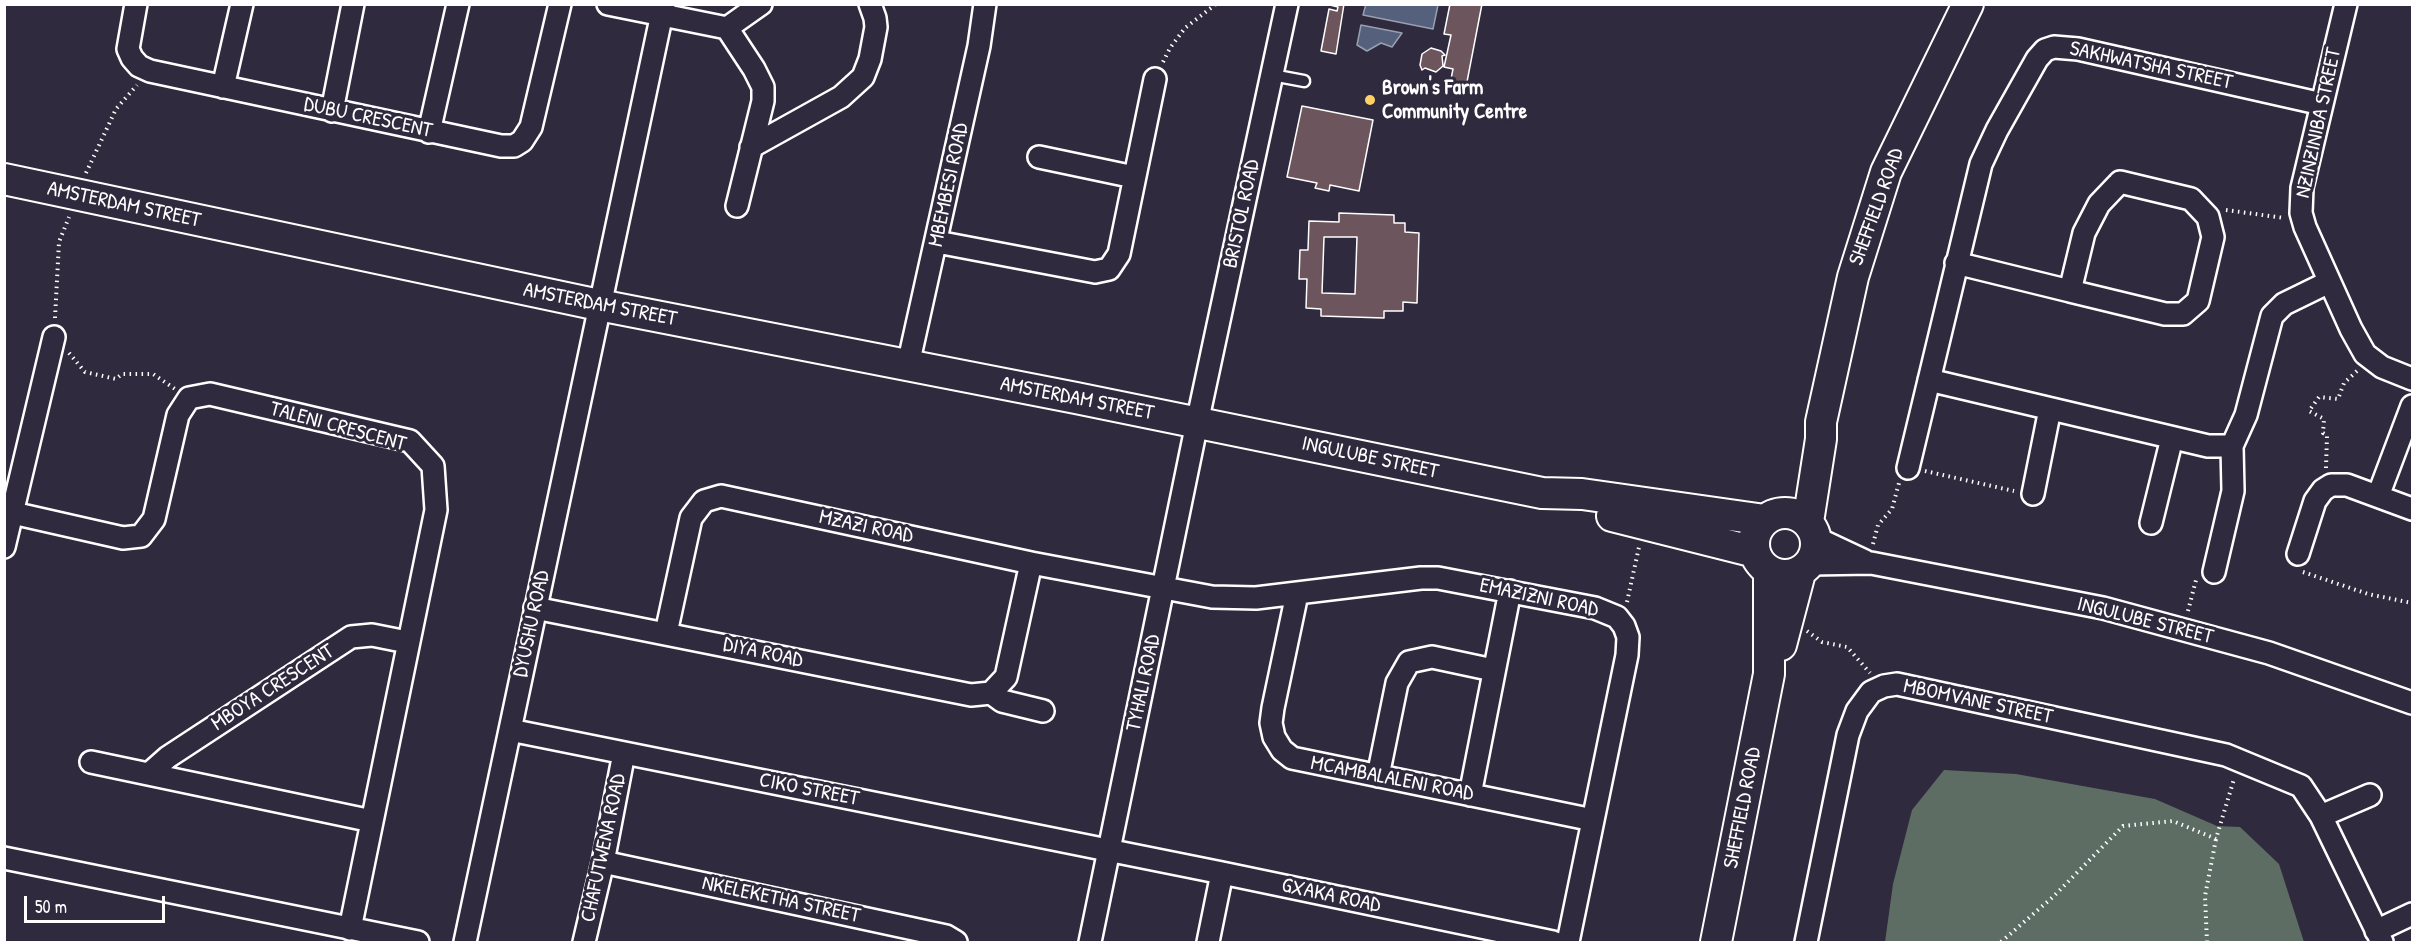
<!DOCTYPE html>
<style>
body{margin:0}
#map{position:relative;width:2417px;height:947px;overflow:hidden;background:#2f2a3d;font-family:"Patrick Hand",sans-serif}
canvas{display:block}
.frame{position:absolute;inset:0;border:6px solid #fff;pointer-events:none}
.scale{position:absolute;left:24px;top:896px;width:141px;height:27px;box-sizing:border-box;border:3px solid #fff;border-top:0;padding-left:8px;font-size:18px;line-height:21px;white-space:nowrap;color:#fff;-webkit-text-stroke:4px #2f2a3d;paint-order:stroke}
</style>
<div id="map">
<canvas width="2417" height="947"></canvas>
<div class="frame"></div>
<div class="scale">50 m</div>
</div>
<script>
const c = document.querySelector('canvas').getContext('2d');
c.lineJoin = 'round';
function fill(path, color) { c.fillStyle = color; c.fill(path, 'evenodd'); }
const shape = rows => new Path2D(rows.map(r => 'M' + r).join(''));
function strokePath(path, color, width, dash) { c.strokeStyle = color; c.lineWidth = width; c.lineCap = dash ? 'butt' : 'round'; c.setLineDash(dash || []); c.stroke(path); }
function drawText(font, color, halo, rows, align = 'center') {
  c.font = font + ' "Patrick Hand",sans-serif'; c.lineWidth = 6; c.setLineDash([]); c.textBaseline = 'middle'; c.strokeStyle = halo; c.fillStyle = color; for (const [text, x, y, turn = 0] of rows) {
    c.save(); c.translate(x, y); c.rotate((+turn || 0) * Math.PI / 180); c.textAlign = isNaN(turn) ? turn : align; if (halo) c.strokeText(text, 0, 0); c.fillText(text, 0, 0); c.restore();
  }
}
const green = shape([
 [1944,770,2016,774,2155,799,2217,826,2240,827,2279,864,2304,942,1885,942,1893,884,1912,810]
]);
const water = shape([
 [1366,4,1438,4,1438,5,1433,29,1363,15,1366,4],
 [1361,25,1402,33,1392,47,1381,43,1367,51,1357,45,1361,25]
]);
const building = shape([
 [1326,4,1344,4,1336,54,1321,51,1329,9,1337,11,1338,7,1326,4],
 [1450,4,1482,4,1466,87,1450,84,1453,69,1444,67,1451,35,1444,34,1450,4],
 [1431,48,1441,51,1445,55,1442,56,1443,66,1436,72,1425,68,1422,70,1420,65,1422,54,1431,48],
 [1302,106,1373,120,1359,191,1330,185,1329,191,1315,188,1317,183,1287,177,1302,106],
 [1339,213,1394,215,1394,223,1405,223,1405,232,1419,233,1417,303,1403,302,1403,311,1384,311,1384,318,1321,316,1321,309,1306,308,1307,279,1299,279,1300,250,1308,250,1309,221,1339,222,1339,213],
 [1324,237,1357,237,1355,294,1322,293,1324,237]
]);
const path = shape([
 [1163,62,1170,48,1185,28,1216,4],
 [86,173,116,109,137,85],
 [2226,210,2284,218],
 [55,318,59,242,69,217],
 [69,353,85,372,116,379,122,374,153,374,175,389],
 [2326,468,2327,435,2323,433,2324,419,2309,411,2319,397,2338,399,2344,383,2357,371],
 [1925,471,2014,491],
 [1873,544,1878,525,1892,509,1899,483],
 [2303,572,2368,594,2412,603],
 [1627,602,1639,547],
 [2188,611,2196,580],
 [1807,631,1822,642,1847,647,1870,673],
 [2001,942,2054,896,2123,826,2173,821,2216,839,2234,779],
 [2207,942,2205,896,2216,839]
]);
const lane = shape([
 [1272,75,1304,81]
]);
const street = shape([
 [136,4,128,49,132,58,139,66,150,71,501,146,514,146,522,141,531,127,560,4],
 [608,4,727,28,761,4],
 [2346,4,2302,188,2301,213,2305,227,2351,329,2365,354,2382,367,2412,379],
 [727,28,754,69,763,87,763,101,737,206],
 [223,87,242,4],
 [332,111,353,4],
 [429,132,458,4],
 [751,147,841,97,863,77,870,59,876,27,875,18,870,4],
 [1039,157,1134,177],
 [2120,182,2191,199,2208,217,2213,237,2198,301,2183,314,2165,314,2070,291,2084,233,2099,204,2120,182],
 [937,242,1095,272,1109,269,1119,254,1155,79],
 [1956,263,2070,291],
 [908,365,979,46,985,4],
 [1929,380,2208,446,2232,446,2246,415,2272,316,2284,304,2329,282],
 [1908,468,1981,164,1997,130,2037,59,2045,50,2054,47,2078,49,2322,104],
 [2033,494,2050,409],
 [2378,496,2412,406],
 [4,511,123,538,141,536,154,519,178,415,189,398,210,394,410,441,433,466,436,510,350,929],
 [2151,523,2172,438],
 [1816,538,1865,561],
 [4,547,54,337],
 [2298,554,2315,501,2323,490,2331,485,2347,485,2412,509],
 [1810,564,1871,563,2103,608,2269,653,2412,703],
 [2214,572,2233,491,2232,446],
 [1297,594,1273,708,1271,723,1274,737,1282,750,1292,758,1593,820],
 [535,608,971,695,991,693,1006,677,1031,563],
 [666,633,691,518,704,501,721,496,1031,563,1212,597,1256,598,1421,578,1438,578,1595,608,1617,617,1624,626,1628,637,1627,655,1568,942],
 [991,693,1002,701,1043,711],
 [510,730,1222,873,1553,942],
 [91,762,372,821],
 [150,773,168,757,351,637,372,635,407,642],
 [1378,776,1397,683,1409,662,1432,657,1493,670],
 [1470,795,1510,591],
 [2321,816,2370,795],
 [4,858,418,942],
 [603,862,946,936,956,942],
 [2376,931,2412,914],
 [465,942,664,4],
 [584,942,603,862,624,753],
 [1090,942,1197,423,1287,4],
 [1208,942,1222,873],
 [1806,942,1848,735,1857,711,1871,692,1884,686,1897,684,2226,755,2301,786,2321,816,2382,942]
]);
const secondary = shape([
 [4,179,599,305,1076,398,1542,493,1582,494,1765,520],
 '1754 544a31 31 0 1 1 62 0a31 31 0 1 1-62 0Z',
 [1612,516,1755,552],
 [1808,522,1821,439,1821,422,1853,277,1886,172,1968,4],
 [1781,645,1800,573],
 [1716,942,1769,674,1769,572]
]);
const markers = [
 [1370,100,6,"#ffd166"]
];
const streetNames = [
 ["SAKHWATSHA STREET",2151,66,12],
 ["DUBU CRESCENT",368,118,12],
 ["NZINZINIBA STREET",2319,123,-78],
 ["MBEMBESI ROAD",949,185,-78],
 ["AMSTERDAM STREET",124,205,12],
 ["SHEFFIELD ROAD",1877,207,-70],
 ["BRISTOL ROAD",1242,214,-78],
 ["AMSTERDAM STREET",600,305,11],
 ["AMSTERDAM STREET",1077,399,11],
 ["TALENI CRESCENT",338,427,15],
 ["INGULUBE STREET",1370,458,12],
 ["MZAZI ROAD",866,527,12],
 ["EMAZIZNI ROAD",1539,598,12],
 ["INGULUBE STREET",2145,621,14],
 ["DYUSHU ROAD",532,624,-78],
 ["DIYA ROAD",763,653,12],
 ["TYHALI ROAD",1144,683,-78],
 ["MBOYA CRESCENT",273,688,-33],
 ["MBOMVANE STREET",1978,702,12],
 ["MCAMBALALENI ROAD",1392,779,11],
 ["CIKO STREET",809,790,11],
 ["SHEFFIELD ROAD",1743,808,-79],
 ["CHAFUTWENA ROAD",604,848,-78],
 ["GXAKA ROAD",1331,896,12],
 ["NKELEKETHA STREET",781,900,12]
];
const poiNames = [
 ["Brown's Farm",1382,88],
 ["Community Centre",1382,112]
];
fill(green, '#5d6d64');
fill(water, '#54607c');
strokePath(water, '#98a0b0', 1.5);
fill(building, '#6c555d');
strokePath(building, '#fff', 1.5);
strokePath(lane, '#fff', 15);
strokePath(street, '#fff', 26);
strokePath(secondary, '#fff', 34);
strokePath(path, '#fff', 4, [1.5, 4.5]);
strokePath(lane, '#2f2a3d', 10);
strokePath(street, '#2f2a3d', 21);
strokePath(secondary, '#2f2a3d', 30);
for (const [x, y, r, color] of markers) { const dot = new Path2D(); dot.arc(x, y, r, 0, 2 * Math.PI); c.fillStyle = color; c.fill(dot); strokePath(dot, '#2f2a3d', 2); }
drawText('21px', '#fff', '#2f2a3d', streetNames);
drawText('bold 21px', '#fff', '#2f2a3d', poiNames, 'left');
</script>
